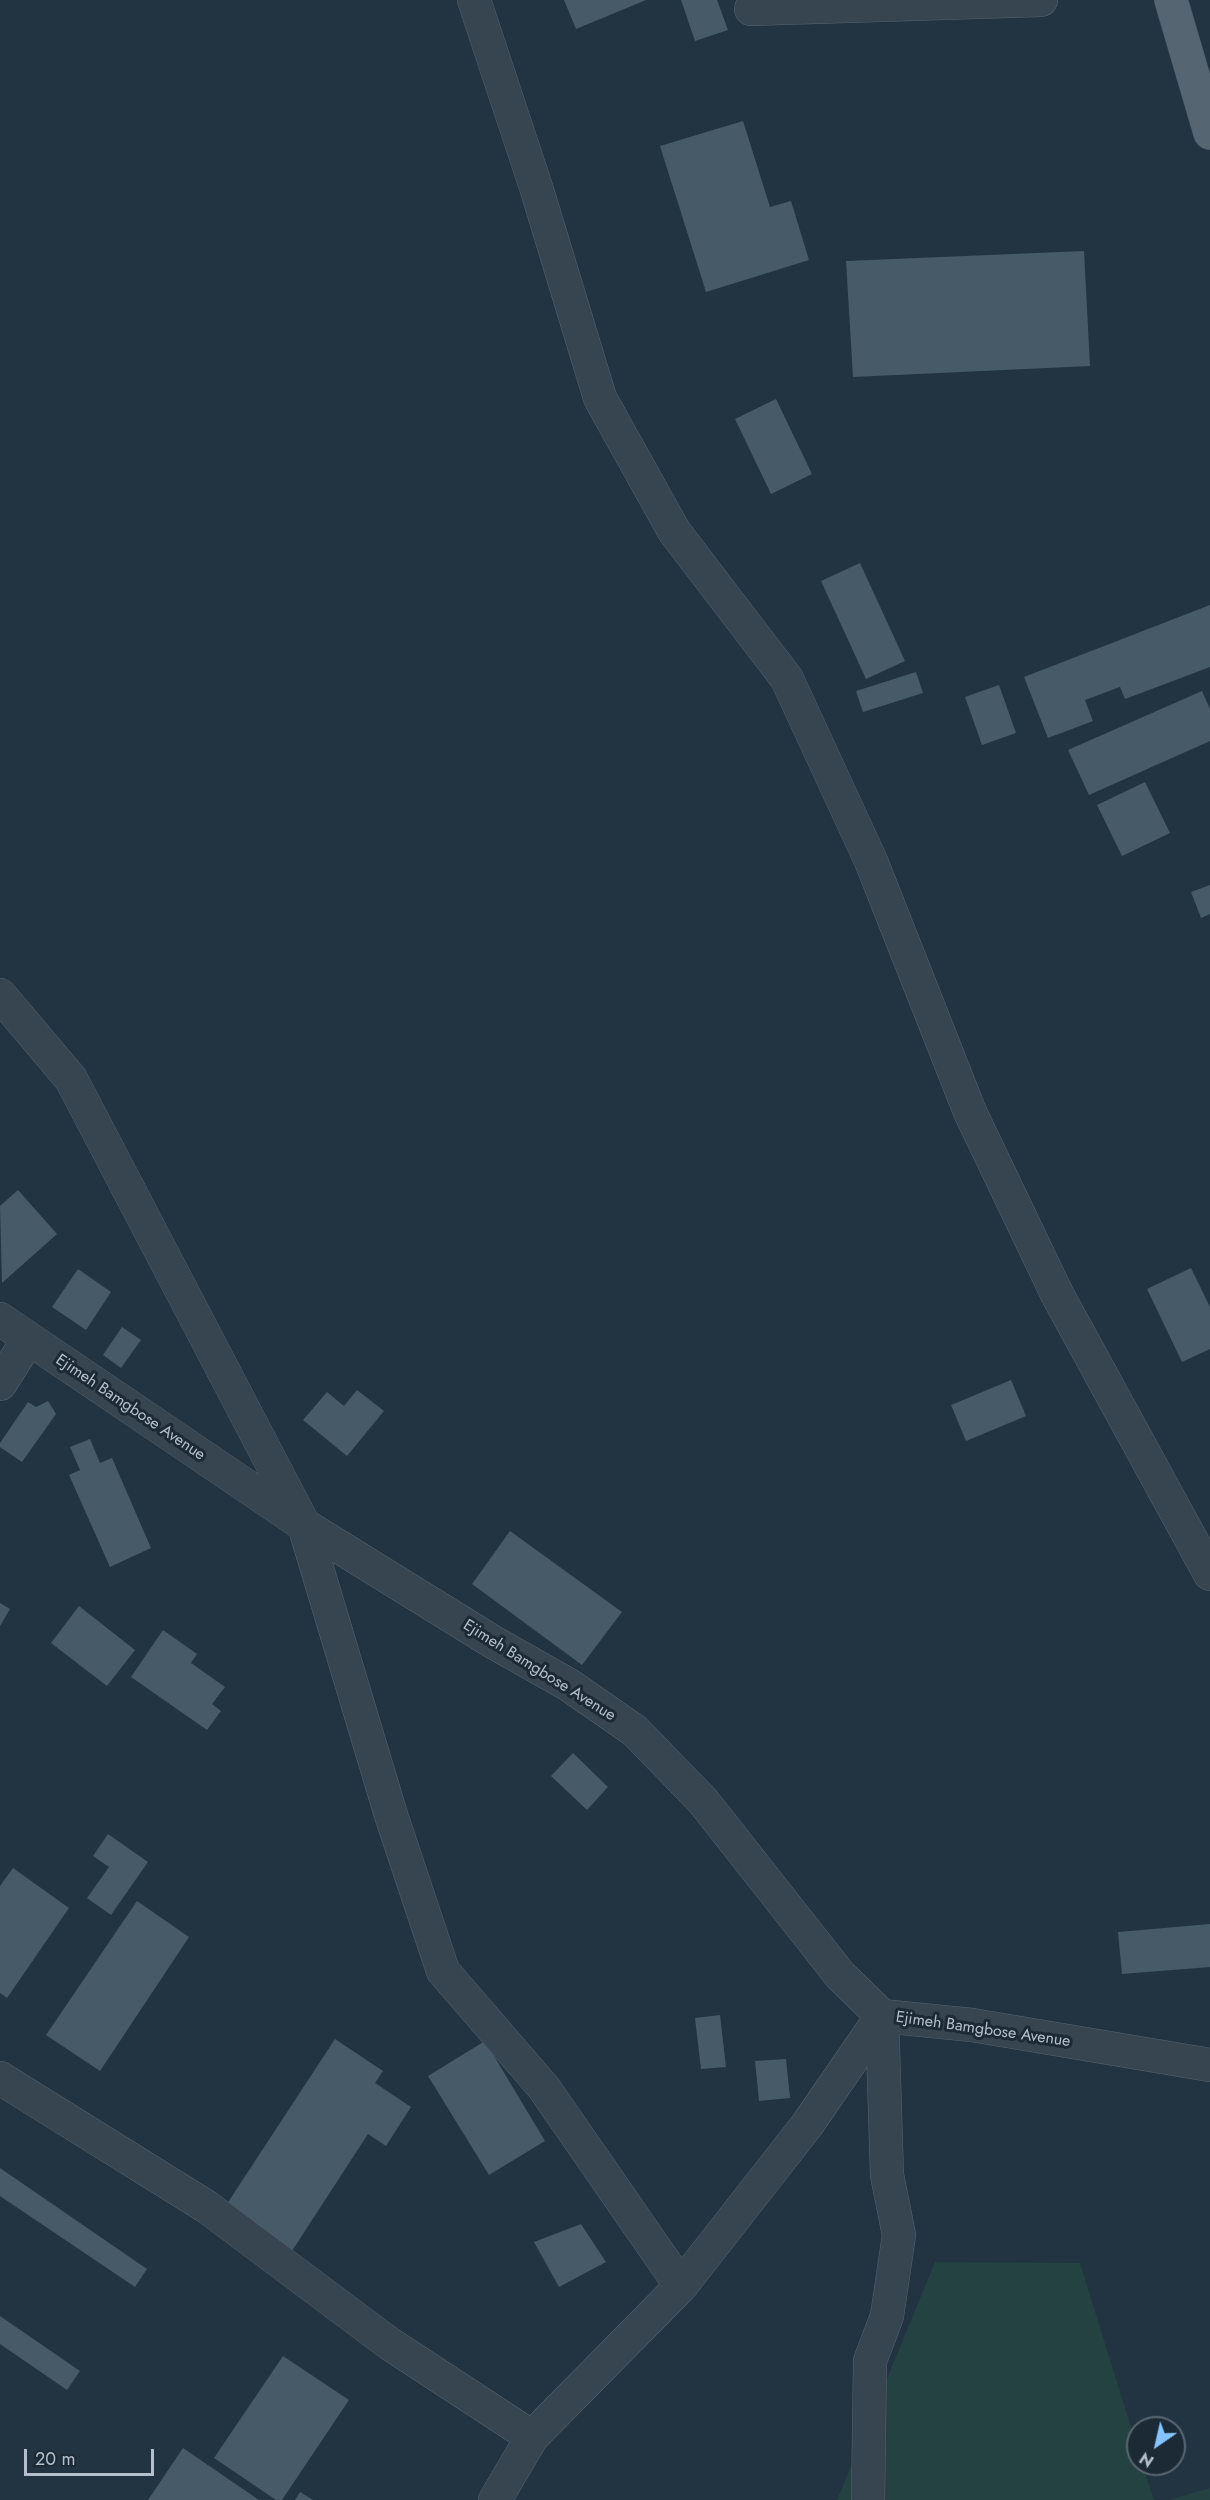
<!DOCTYPE html>
<style>
body{margin:0}
#map{position:relative;width:1210px;height:2500px;overflow:hidden;background:#223441;font-family:Jost,sans-serif}
canvas{display:block}
.north{position:absolute;left:1126px;top:2416px;width:60px;height:60px;box-sizing:border-box;background:#1c2a36;border:2px solid #586672;border-radius:50%;rotate:214deg;font-size:16px;font-weight:700;line-height:24px;text-align:center;color:#b3c0cb}
.north::after{content:'';display:block;margin:auto;width:21px;height:27px;background:#85c5ff;clip-path:polygon(50% 0,100% 100%,50% 72%,0 100%)}
.scale{position:absolute;left:24px;top:2449px;width:130px;height:27px;box-sizing:border-box;border:3px solid #b3c0cb;border-top:0;padding-left:8px;font-size:18px;line-height:21px;white-space:nowrap;color:#b3c0cb;-webkit-text-stroke:4px #1c2a36;paint-order:stroke}
</style>
<div id="map">
<canvas width="1210" height="2500"></canvas>
<div class="north">N</div>
<div class="scale">20 m</div>
</div>
<script>
const c = document.querySelector('canvas').getContext('2d');
c.lineJoin = 'round';
function fill(path, color) { c.fillStyle = color; c.fill(path, 'evenodd'); }
const shape = rows => new Path2D(rows.map(r => 'M' + r).join(''));
function strokePath(path, color, width, dash) { c.strokeStyle = color; c.lineWidth = width; c.lineCap = dash ? 'butt' : 'round'; c.setLineDash(dash || []); c.stroke(path); }
function drawText(font, color, halo, rows, align = 'center') {
  c.font = font + ' Jost,sans-serif'; c.lineWidth = 6; c.setLineDash([]); c.textBaseline = 'middle'; c.strokeStyle = halo; c.fillStyle = color; for (const [text, x, y, turn = 0] of rows) {
    c.save(); c.translate(x, y); c.rotate((+turn || 0) * Math.PI / 180); c.textAlign = isNaN(turn) ? turn : align; if (halo) c.strokeText(text, 0, 0); c.fillText(text, 0, 0); c.restore();
  }
}
const green = shape([
 [935,2262,1080,2263,1138,2450,1138,2464,1142,2464,1154,2500,837,2500],
 [1210,2488,1210,2500,1169,2500]
]);
const building = shape([
 [564,0,646,0,576,29],
 [681,0,717,0,728,30,695,41],
 [743,121,770,207,791,201,809,260,706,292,660,146],
 [1084,251,1090,366,853,377,846,261],
 [776,399,812,474,771,494,735,419],
 [860,563,905,661,866,679,821,581],
 [1210,605,1210,667,1125,699,1120,687,1085,700,1093,721,1048,738,1024,677],
 [916,672,923,693,863,712,856,691],
 [999,685,1016,733,982,745,965,697],
 [1202,691,1210,709,1210,741,1089,795,1068,750],
 [1145,782,1170,833,1122,856,1097,805],
 [1210,885,1210,914,1201,918,1191,892],
 [18,1190,57,1234,2,1283,0,1206],
 [1191,1268,1210,1307,1210,1349,1182,1362,1147,1289],
 [78,1269,111,1292,86,1330,52,1307],
 [122,1327,141,1340,121,1368,103,1355],
 [1011,1380,1026,1416,966,1441,951,1405],
 [357,1390,384,1411,347,1456,303,1420,327,1392,344,1406],
 [48,1401,56,1414,22,1462,0,1447,0,1443,28,1402,36,1407],
 [90,1439,100,1463,112,1458,151,1548,110,1567,69,1475,80,1470,70,1447],
 [510,1531,622,1612,582,1665,472,1584],
 [0,1603,10,1609,0,1626],
 [79,1606,135,1650,107,1686,51,1643],
 [163,1630,197,1654,191,1663,225,1687,212,1704,221,1711,207,1730,131,1677],
 [573,1753,608,1787,587,1810,551,1776],
 [108,1834,148,1862,111,1915,87,1898,109,1867,93,1856],
 [13,1868,69,1908,7,1998,0,1993,0,1886],
 [137,1901,189,1937,100,2071,46,2035],
 [1210,1924,1210,1967,1122,1974,1118,1932],
 [720,2015,726,2067,701,2069,695,2018],
 [335,2039,383,2071,375,2083,411,2107,386,2146,368,2134,288,2257,221,2213],
 [485,2041,545,2141,489,2175,428,2076],
 [786,2059,790,2098,759,2101,755,2061],
 [0,2168,147,2269,135,2287,0,2196],
 [581,2224,606,2262,559,2287,534,2242],
 [0,2316,80,2371,67,2390,0,2344],
 [283,2356,349,2400,282,2500,276,2500,214,2458],
 [183,2448,259,2500,148,2500],
 [300,2492,313,2500,295,2500]
]);
const minor = shape([
 [474,0,536,187,600,398,674,531,787,679,871,861,970,1112,1057,1294,1210,1574],
 [751,9,1041,0],
 [0,995,71,1079,304,1525,391,1815,443,1971,544,2088,681,2286],
 [0,1319,304,1525,493,1642,569,1685,635,1731,703,1801,840,1975,882,2016,972,2025,1210,2065],
 [0,1384,28,1340],
 [0,2078,207,2207,390,2344,532,2437],
 [495,2500,532,2437,681,2286,807,2125,882,2016],
 [868,2500,870,2361,887,2316,899,2235,887,2175,882,2016]
]);
const major = shape([
 [1171,0,1210,133]
]);
const streetNames = [
 ["Ejimeh Bamgbose Avenue",130,1408,34],
 ["Ejimeh Bamgbose Avenue",539,1671,32],
 ["Ejimeh Bamgbose Avenue",983,2030,8]
];
fill(green, '#244241');
fill(building, '#465a68');
strokePath(minor, '#55636e', 34);
strokePath(major, '#43515d', 34);
strokePath(minor, '#374551', 33);
strokePath(major, '#556571', 33);
drawText('16px', '#b3c0cb', '#1c2a36', streetNames);
</script>
